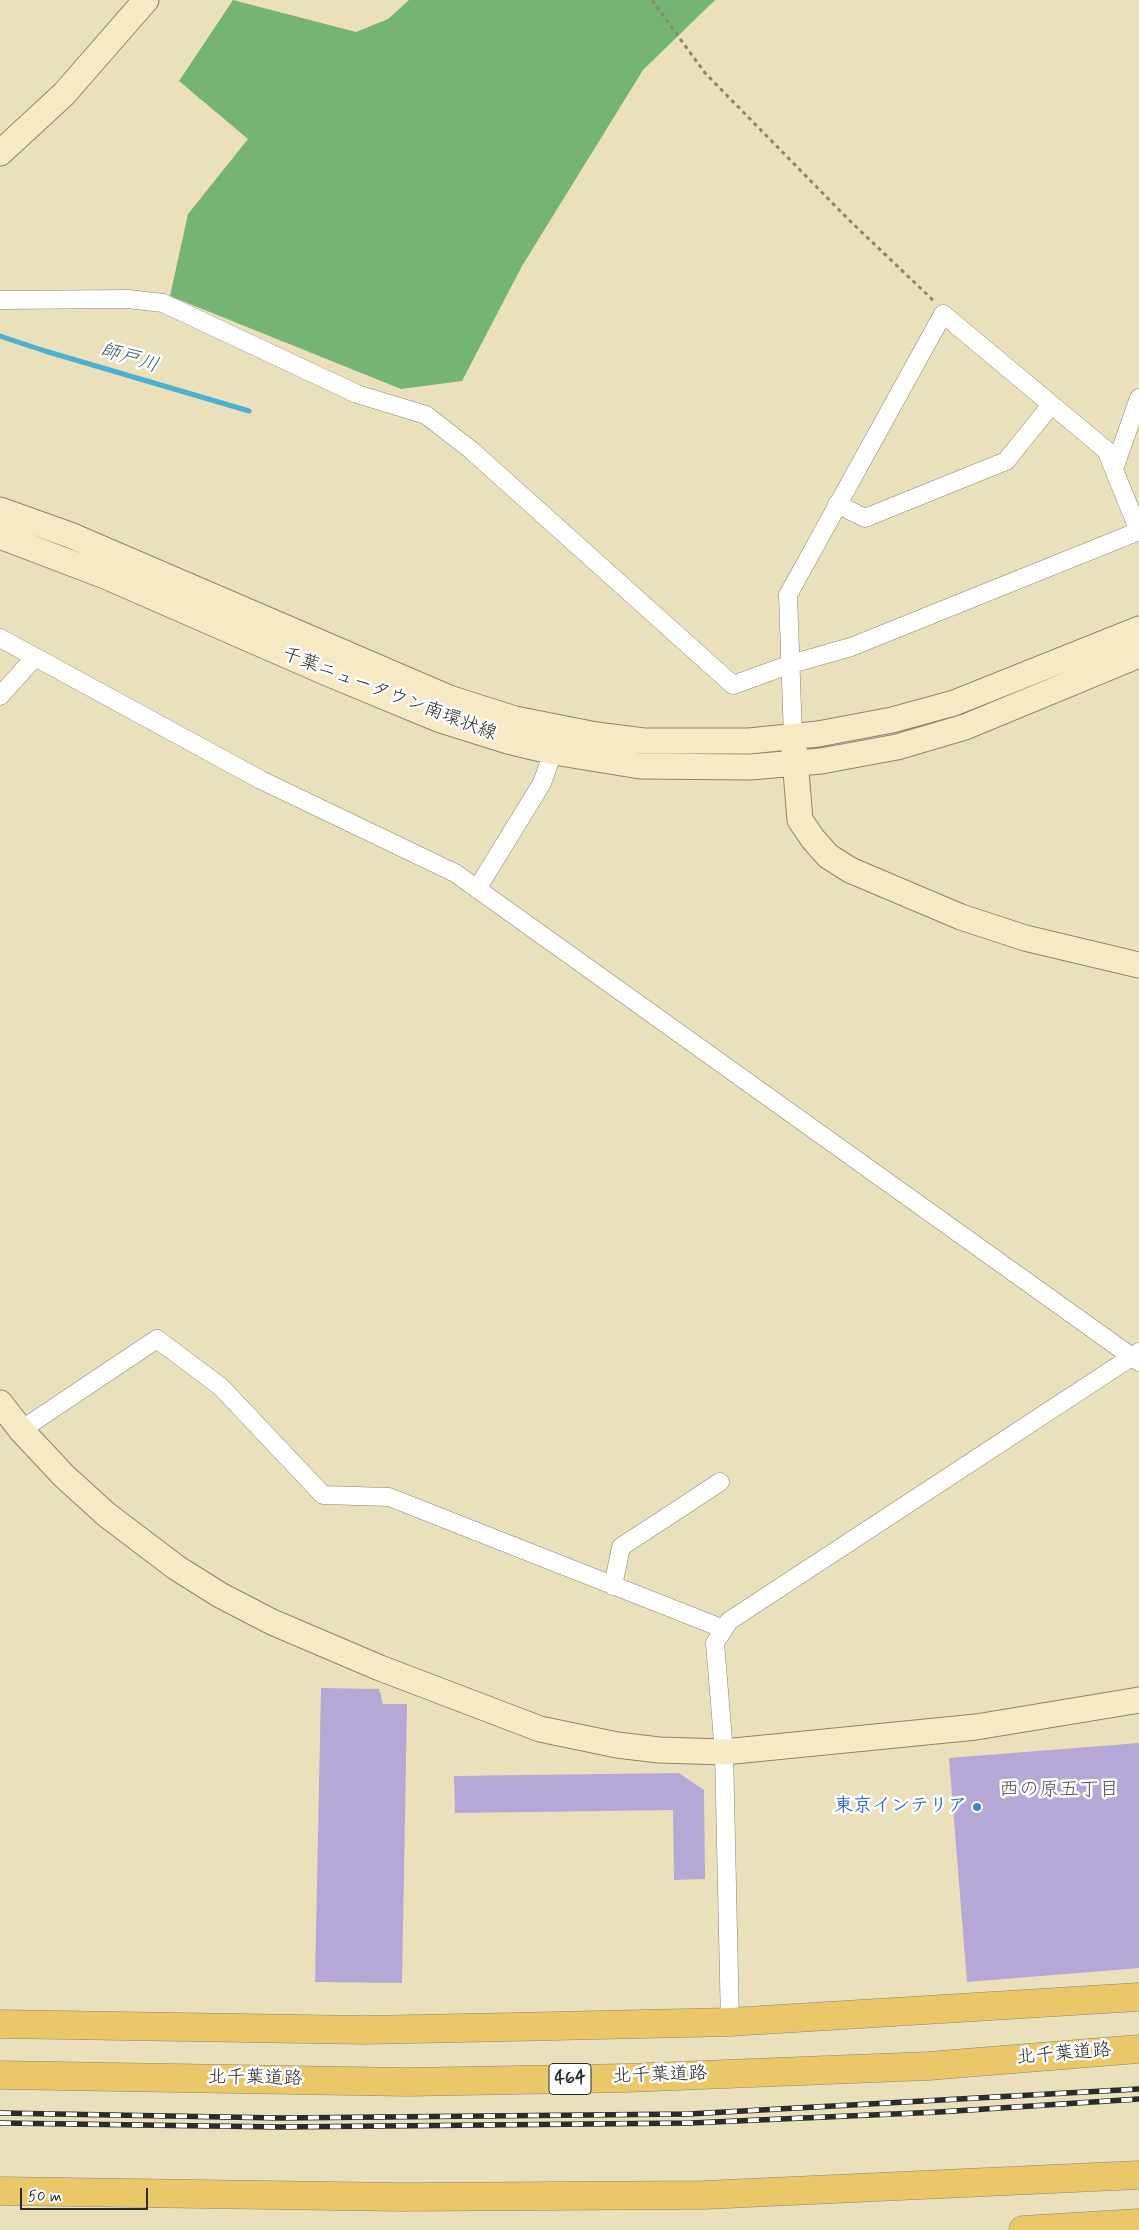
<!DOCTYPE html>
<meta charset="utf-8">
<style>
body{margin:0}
#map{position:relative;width:1139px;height:2230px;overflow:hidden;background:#ebe0bc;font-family:Mynerve,sans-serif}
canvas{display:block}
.scale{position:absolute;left:20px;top:2188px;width:128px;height:22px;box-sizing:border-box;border:2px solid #2b2b2b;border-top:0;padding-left:6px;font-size:15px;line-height:18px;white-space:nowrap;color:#2b2b2b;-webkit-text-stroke:4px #fff;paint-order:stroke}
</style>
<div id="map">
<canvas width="1139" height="2230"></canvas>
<div class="scale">50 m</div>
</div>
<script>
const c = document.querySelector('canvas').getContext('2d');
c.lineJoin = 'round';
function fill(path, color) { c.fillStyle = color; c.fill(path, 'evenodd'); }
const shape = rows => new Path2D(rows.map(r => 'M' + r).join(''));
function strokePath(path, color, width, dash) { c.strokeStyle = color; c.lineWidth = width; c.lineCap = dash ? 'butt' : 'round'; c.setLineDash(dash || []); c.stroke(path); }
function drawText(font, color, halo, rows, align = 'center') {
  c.font = font + ' Mynerve,"Klee One",sans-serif'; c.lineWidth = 5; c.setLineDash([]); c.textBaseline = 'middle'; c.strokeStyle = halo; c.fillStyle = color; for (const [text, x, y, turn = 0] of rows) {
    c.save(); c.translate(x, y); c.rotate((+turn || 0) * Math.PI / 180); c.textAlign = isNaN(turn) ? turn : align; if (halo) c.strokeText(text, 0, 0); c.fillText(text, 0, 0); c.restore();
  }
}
const forest = shape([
 [233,0,356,32,388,19,409,0,715,0,643,70,522,266,462,381,401,389,170,296,188,214,248,139,179,81]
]);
const stream = shape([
 [0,336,45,351,249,411]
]);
const building = shape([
 [321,1688,379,1689,383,1704,407,1704,402,1983,315,1982],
 [1139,1743,1139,1968,967,1982,949,1758],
 [679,1773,704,1790,705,1879,674,1880,673,1810,455,1813,454,1776]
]);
const path = shape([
 [652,0,705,73,849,220,935,302]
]);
const street = shape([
 [0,300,128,299,163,303,357,394,426,415,471,450,733,685,791,664,851,647,1139,531],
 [1114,469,1139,398],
 [837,504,865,518,1006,461,1051,405],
 [0,638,261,780,455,873,1139,1362],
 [0,696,35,657],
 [793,737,788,595,943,314,1106,450,1139,531],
 [477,889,542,783,557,741],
 [21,1430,157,1339,221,1387,323,1495,389,1497,724,1629],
 [613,1586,621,1547,720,1482],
 [730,2022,724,1752,715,1643,729,1621,1139,1352]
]);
const secondary = shape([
 [0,153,64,94,146,0],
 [0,510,70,535,449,698,515,719,596,735,644,741,749,741,818,734,892,720,954,703,1139,629],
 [0,536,105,576,327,673,438,719,508,741,554,752,640,766,750,767,821,761,897,747,965,727,1139,655],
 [794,747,800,820,813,839,828,856,850,870,961,917,1025,938,1139,965],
 [0,1403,21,1430,64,1476,107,1515,177,1568,220,1595,272,1622,380,1668,540,1729,617,1745,659,1750,724,1752,976,1727,1139,1700]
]);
const highway = shape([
 [0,2024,364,2030,512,2027,730,2022,1139,1997],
 [0,2075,407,2082,626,2078,928,2066,1139,2049],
 [0,2191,401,2197,704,2195,1139,2175],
 [1023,2230,1139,2223]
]);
const rail = shape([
 [0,2113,280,2118,689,2114,1139,2089],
 [0,2123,280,2127,691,2123,939,2112,1139,2099]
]);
const markers = [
 [977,1807,5,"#3f7fe0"]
];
const shields = [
 [570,2079,42]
];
const shieldNames = [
 ["464",570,2079]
];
const streetNames = [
 ["千葉ニュータウン南環状線",389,695,21],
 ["北千葉道路",1064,2055,-5],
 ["北千葉道路",660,2076,-2],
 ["北千葉道路",255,2079,1]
];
const shopNames = [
 ["東京インテリア",967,1807]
];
const waterNames = [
 ["師戸川",129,359,17]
];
const neighbourhoodNames = [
 ["西の原五丁目",1059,1791]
];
fill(forest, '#75b474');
strokePath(stream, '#4fafce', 5);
fill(building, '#b5a7d6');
strokePath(street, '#8b8674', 19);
strokePath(secondary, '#8b8674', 27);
strokePath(highway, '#8b8674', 29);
strokePath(path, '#8b8674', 3, [4, 4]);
strokePath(street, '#fff', 18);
strokePath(secondary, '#f7e9c3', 25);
strokePath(highway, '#eac769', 28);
strokePath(rail, '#2b2b2b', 5.5);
strokePath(rail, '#fff', 4, [11]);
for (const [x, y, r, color] of markers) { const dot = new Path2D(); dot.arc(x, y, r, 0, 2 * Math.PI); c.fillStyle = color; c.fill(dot); strokePath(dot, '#fff', 2); }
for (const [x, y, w] of shields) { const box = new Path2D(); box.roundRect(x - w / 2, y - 15.5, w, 31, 4); c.fillStyle = '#fff'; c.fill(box); strokePath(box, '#2b2b2b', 1); }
drawText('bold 18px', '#2b2b2b', null, shieldNames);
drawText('19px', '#2b2b2b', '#fff', streetNames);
drawText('bold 19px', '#366cbe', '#fff', shopNames, 'right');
drawText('italic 20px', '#39606c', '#fff', waterNames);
drawText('20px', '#5b5667', '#fff', neighbourhoodNames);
</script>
